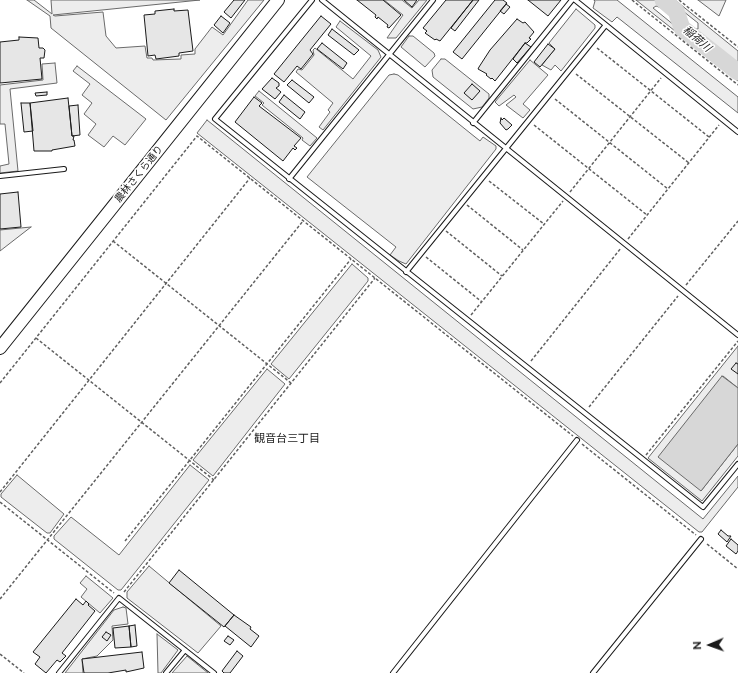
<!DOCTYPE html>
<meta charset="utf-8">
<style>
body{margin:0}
#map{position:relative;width:738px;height:673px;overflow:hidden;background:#fff;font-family:Raleway,sans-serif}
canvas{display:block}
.north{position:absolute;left:690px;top:625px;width:40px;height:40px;-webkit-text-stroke:3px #fff;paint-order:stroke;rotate:268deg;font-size:11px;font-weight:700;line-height:16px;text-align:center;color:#1a1a1a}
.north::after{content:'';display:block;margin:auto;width:14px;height:18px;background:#1a1a1a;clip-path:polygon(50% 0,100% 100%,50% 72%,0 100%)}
</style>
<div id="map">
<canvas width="738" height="673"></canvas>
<div class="north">N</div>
</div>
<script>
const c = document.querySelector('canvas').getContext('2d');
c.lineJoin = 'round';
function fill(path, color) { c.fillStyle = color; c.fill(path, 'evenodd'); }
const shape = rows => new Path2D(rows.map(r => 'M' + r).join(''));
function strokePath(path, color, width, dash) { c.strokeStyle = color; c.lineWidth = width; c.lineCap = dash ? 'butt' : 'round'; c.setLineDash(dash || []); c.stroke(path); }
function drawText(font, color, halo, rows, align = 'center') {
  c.font = font + ' Raleway,"Noto Sans JP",sans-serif'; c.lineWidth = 3; c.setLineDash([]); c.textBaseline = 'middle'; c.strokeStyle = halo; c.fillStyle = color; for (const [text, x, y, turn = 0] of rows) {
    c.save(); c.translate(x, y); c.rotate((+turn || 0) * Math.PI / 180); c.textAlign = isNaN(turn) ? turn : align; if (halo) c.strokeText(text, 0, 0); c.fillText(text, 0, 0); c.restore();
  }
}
const built = shape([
 [27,0,34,0,52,14,51,0,200,0,53,15,55,16,103,12,106,36,116,48,145,46,147,58,152,58,153,60,181,59,181,55,195,54,195,49,212,27,223,35,248,0,264,0,166,120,51,28,50,16,27,0],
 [384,0,402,0,412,8,419,0,427,0,396,38,387,38,403,15,384,0],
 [594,0,617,0,738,97,738,113,617,17,612,22,593,8,595,1,594,0],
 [636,0,656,0,670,11,656,6,653,8,738,77,738,81,636,0],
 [669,0,675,0,738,51,738,68,684,26,685,23,694,29,698,29,698,23,669,0],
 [698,0,726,0,719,16,698,0],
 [576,9,595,25,595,28,561,71,555,65,551,70,542,65,555,49,549,43,576,9],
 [340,21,378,50,381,57,323,130,319,127,330,112,328,110,333,103,296,72,298,69,302,70,314,55,313,50,315,48,353,79,371,56,336,27,340,21],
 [409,36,413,36,434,53,435,56,425,67,401,47,409,36],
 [441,59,445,59,489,94,489,98,482,107,473,109,433,77,432,70,441,59],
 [530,60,548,75,523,104,530,110,523,118,506,105,516,97,514,95,499,106,495,102,530,60],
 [55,63,57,83,10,89,18,171,0,173,0,166,9,164,5,124,0,124,0,85,43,80,42,64,55,63],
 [77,66,146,119,125,145,113,136,104,147,88,135,96,124,84,114,92,103,82,95,90,84,73,71,77,66],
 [394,74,398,75,480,141,483,137,496,146,496,149,406,264,399,261,390,255,396,247,307,177,389,75,394,74],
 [259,91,317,138,310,146,302,140,303,138,262,105,264,103,255,96,259,91],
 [207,120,703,519,738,476,738,487,702,532,699,532,197,133,207,120],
 [31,227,0,251,0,230,31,227],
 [352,264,368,278,368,281,289,379,271,364,352,264],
 [738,346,738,388,723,376,701,491,738,444,738,456,702,501,648,458,738,346],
 [267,369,285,384,213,476,193,460,267,369],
 [190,465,209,480,121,590,118,590,54,539,54,536,71,517,119,555,190,465],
 [17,475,64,514,50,533,47,533,1,497,1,494,17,475],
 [149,566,221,626,198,653,127,598,127,592,149,566],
 [86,576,113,598,100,613,81,597,87,589,80,583,86,576],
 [123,607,126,608,128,624,112,626,113,640,97,656,82,659,83,673,65,673,114,610,123,607],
 [157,634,178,650,161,673,158,673,157,634],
 [187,656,208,673,172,673,187,656]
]);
const water = shape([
 [722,376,738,388,738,444,701,491,658,457,722,376]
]);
const river = shape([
 [663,0,676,11,682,28,738,72]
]);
const building = shape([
 [234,0,245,0,231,18,224,12,234,0],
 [357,0,383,0,401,15,389,28,387,27,388,25,378,17,377,19,375,17,376,15,357,0],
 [404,0,417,0,412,7,404,0],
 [446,0,473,0,440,41,436,39,435,40,425,33,427,31,423,28,446,0],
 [473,0,479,0,455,31,451,28,473,0],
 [495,0,503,0,507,3,462,59,453,52,495,0],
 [528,0,561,0,548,16,528,0],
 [506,4,510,7,504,14,500,11,506,4],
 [174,9,174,11,188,10,193,51,179,53,179,56,156,59,155,55,148,56,144,15,155,14,155,11,174,9],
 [221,16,230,23,223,33,214,25,221,16],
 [321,16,331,24,310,50,313,54,301,69,297,66,284,82,274,74,321,16],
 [517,19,523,23,525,22,534,32,529,38,531,39,527,43,525,43,495,81,492,78,491,79,486,75,487,74,478,69,479,67,490,50,517,19],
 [332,29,359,50,354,55,328,35,332,29],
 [19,37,38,38,39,48,43,48,45,50,44,58,40,58,42,79,0,83,0,42,19,40,19,37],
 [322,43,347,63,343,69,317,49,322,43],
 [525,43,531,47,517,63,513,59,525,43],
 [548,44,555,49,540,67,534,62,548,44],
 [272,78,279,83,279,86,276,88,281,92,275,99,262,89,272,78],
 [292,80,314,97,309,103,287,85,292,80],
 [472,84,480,91,472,100,464,93,472,84],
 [47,92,47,95,36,96,35,93,47,92],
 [284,95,305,112,300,119,279,102,284,95],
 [254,97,262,103,259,106,301,138,294,146,297,148,295,150,293,148,283,161,235,122,254,97],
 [68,98,72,136,74,136,73,140,74,140,75,146,52,150,52,151,34,151,30,103,68,98],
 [21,103,30,103,33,131,24,132,21,103],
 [78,105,80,135,72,136,69,106,78,105],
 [501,118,502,120,504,118,512,125,508,129,506,130,500,123,501,118],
 [18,192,21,227,0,229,0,194,18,192],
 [736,363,738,364,738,374,731,369,736,363],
 [721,530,728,536,731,536,727,542,718,534,721,530],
 [731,539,738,545,738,551,736,554,726,546,731,539],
 [179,570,234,615,224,627,169,583,179,570],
 [76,599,83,605,86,601,89,604,88,605,95,611,62,653,66,656,60,662,57,660,46,673,35,664,40,657,33,652,76,599],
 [234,615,251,627,250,629,259,636,251,647,225,626,234,615],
 [135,625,137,646,131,647,129,626,135,625],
 [129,626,131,647,115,648,113,628,129,626],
 [106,632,111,635,107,641,102,637,106,632],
 [228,636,234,640,230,645,224,641,228,636],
 [237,651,243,656,230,673,224,673,222,671,237,651],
 [142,652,144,668,126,672,126,670,108,673,84,673,82,659,142,652]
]);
const path = shape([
 [632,0,738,85],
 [679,0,738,47],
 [597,48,709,137],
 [576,74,689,163],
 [555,99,668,189],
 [534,125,647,215],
 [489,181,544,224],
 [570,192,661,78],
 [467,205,523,250],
 [446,231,502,276],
 [628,239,719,125],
 [113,241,291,383],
 [426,257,482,302],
 [686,285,738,221],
 [471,315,563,201],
 [36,338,214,480],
 [531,361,621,248],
 [0,383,197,136,573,436],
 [589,407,678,296],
 [582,444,696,535],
 [646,455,738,341],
 [0,492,250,178],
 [0,502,114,593],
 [125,541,351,259],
 [707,544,738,569],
 [124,592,375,278],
 [0,599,303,221],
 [0,654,24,673]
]);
const lane = shape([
 [312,0,215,119,703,507,738,464],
 [322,0,738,335],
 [575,0,738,132],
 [473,123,572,0],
 [0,176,64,169],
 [289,179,433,0],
 [406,272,605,26],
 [59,673,119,598,214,673],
 [166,673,185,650],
 [393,673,577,440],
 [593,673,701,539]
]);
const secondary = shape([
 [0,348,278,0]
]);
const streetNames = [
 ["農林さくら通り",139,174,-51]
];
const waterNames = [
 ["稲荷川",697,39,41]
];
const neighbourhoodNames = [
 ["観音台三丁目",287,439]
];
fill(built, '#ededed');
strokePath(built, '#6a6a6a', 1);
fill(water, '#d7d7d7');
strokePath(water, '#6a6a6a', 1);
strokePath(river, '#d7d7d7', 17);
fill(building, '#e6e6e6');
strokePath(building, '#1a1a1a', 1);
strokePath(lane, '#1a1a1a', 6);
strokePath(secondary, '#1a1a1a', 14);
strokePath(path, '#5f5f5f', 1.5, [3, 2]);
strokePath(lane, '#fff', 4);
strokePath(secondary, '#fff', 12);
drawText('10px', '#1a1a1a', '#fff', streetNames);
drawText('italic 11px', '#1a1a1a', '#fff', waterNames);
drawText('11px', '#1a1a1a', '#fff', neighbourhoodNames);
</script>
